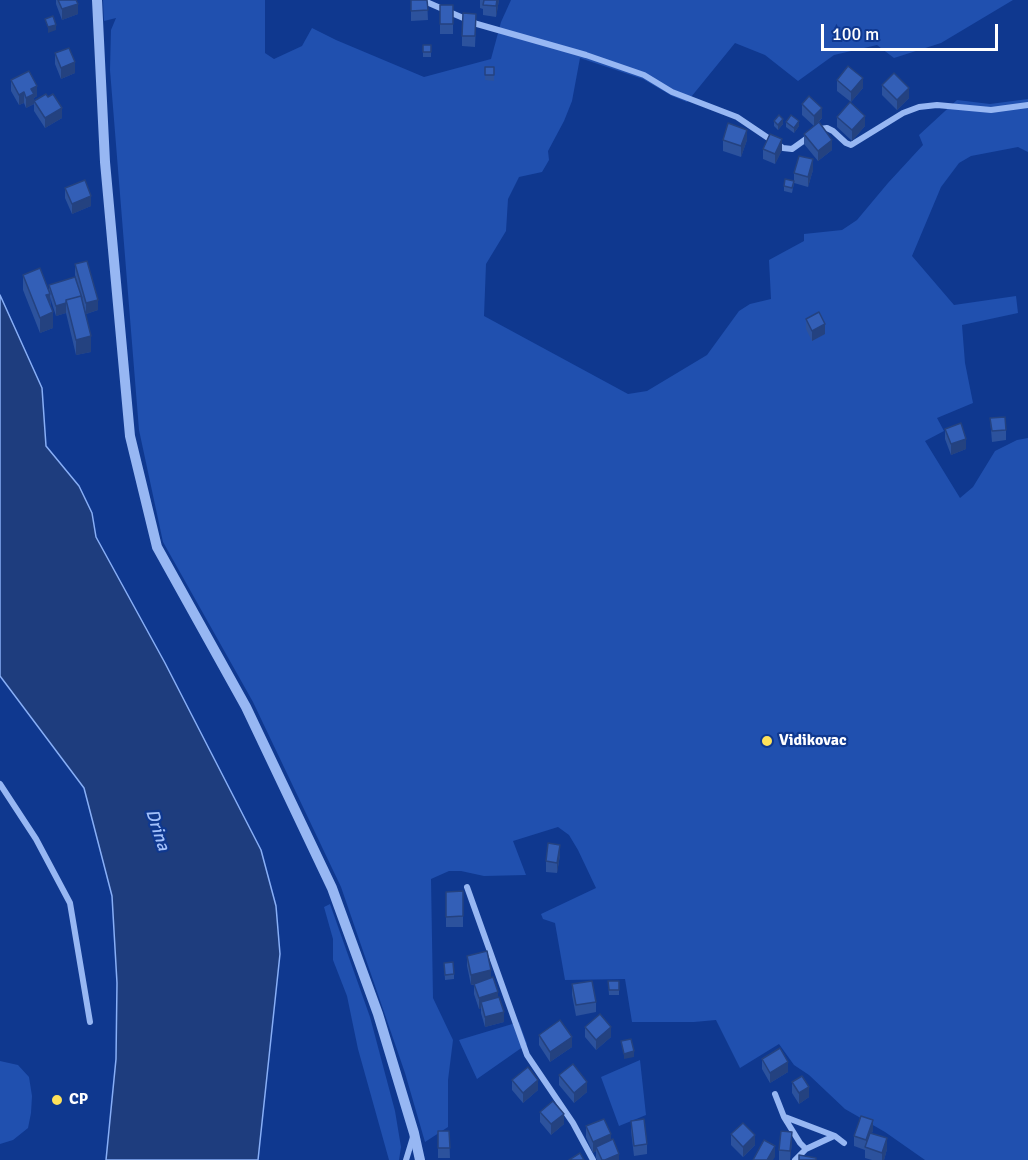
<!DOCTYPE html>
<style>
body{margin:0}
#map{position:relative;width:1028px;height:1160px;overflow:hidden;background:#0f388f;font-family:Signika,sans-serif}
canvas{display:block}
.scale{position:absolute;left:821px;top:24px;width:177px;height:27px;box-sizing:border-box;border:3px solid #fff;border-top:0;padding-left:8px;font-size:18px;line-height:21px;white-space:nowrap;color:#fff;-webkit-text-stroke:4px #0f388f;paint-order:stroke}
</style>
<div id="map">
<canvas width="1028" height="1160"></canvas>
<div class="scale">100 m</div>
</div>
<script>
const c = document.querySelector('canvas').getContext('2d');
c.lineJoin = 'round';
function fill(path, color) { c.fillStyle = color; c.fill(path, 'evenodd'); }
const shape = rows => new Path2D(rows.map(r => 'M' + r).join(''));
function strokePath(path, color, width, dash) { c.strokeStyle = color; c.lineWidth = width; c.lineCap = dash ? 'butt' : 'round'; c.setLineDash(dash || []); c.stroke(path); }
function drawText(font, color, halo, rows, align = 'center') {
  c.font = font + ' Signika,sans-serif'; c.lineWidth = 4.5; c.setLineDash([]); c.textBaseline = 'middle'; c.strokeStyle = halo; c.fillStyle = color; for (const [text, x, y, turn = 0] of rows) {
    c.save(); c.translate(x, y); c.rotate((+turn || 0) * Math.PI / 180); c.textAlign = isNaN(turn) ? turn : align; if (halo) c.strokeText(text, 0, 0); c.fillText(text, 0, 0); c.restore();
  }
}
const green = shape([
 [103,0,265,0,265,53,274,59,302,46,312,28,336,40,424,77,491,59,501,22,511,0,1013,0,941,43,894,58,877,45,834,55,798,81,765,55,735,43,687,102,672,96,643,79,580,58,572,101,564,121,548,151,549,160,542,172,519,177,508,199,506,231,486,264,484,316,628,394,647,391,707,355,739,311,750,304,771,299,769,260,804,241,804,234,842,230,857,220,888,183,923,145,919,135,957,100,990,104,1028,99,1028,152,1018,147,971,156,959,163,941,187,912,256,954,305,1016,296,1018,313,962,325,965,363,973,403,937,418,944,431,925,441,960,498,973,487,995,451,1017,440,1028,438,1028,1160,925,1160,885,1132,845,1109,809,1075,794,1065,779,1044,740,1068,716,1020,694,1022,632,1022,625,979,565,980,555,923,543,919,541,914,596,888,578,850,569,835,558,827,513,841,526,875,484,876,461,871,449,871,431,879,433,998,453,1040,448,1080,448,1127,425,1142,405,1073,341,887,253,702,163,542,139,430,110,70,111,30,116,18,104,21],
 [330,904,370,1017,395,1111,401,1147,399,1160,389,1160,358,1049,347,996,333,960,333,939,324,907],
 [519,1022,527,1044,477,1079,459,1040],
 [640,1060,646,1115,619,1126,601,1077],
 [0,1061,18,1065,29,1077,32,1096,31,1113,28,1128,13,1140,0,1144]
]);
const water = shape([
 [0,295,42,388,46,446,79,486,92,513,96,537,165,663,261,850,276,906,280,954,258,1160,106,1160,116,1059,117,983,112,896,84,788,0,676,0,295]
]);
const minor = shape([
 [422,0,477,24,586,55,644,75,672,92,737,117,783,148,792,149,820,129,827,128,833,131,846,143,851,145,903,113,919,107,937,105,991,110,1028,105],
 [0,784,36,839,70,903,90,1022],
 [467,887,527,1055,573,1123,593,1160],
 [775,1094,784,1117,800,1143,806,1149,795,1160],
 [785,1117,835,1136,844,1143],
 [806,1149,834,1136],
 [406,1160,413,1137]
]);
const tertiary = shape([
 [97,0,105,162,130,436,157,547,246,707,332,888,378,1014,414,1133,420,1160]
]);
const wall = shape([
 [56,0,76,0,78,14,62,20,56,4],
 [411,0,427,0,428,20,411,21],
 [480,0,499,0,496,17,483,15,483,9,480,8],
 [440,5,453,5,453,34,440,34],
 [476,24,475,47,462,46,462,36],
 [423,45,431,45,431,57,423,57],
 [55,53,75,73,61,79,55,64],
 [485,67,494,67,494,81,485,80],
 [11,80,37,96,34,98,34,104,26,108,24,103,19,105,11,91],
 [837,80,863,88,851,102,837,91],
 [882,85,909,98,897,110,882,95],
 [34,101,62,118,45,128,34,111],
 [802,104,822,118,816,125,832,150,818,161,804,144,804,134,814,126,802,115],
 [837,117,865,126,852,141,837,127],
 [774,121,783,124,778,130,774,126],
 [786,122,799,126,794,133,786,127],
 [723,140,747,140,741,157,723,151],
 [763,149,782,150,775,164,763,159],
 [813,170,808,187,794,183,792,193,784,191,784,186,794,181,794,173],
 [65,188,91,206,72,214,65,198],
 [75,264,98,310,86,314,82,300,91,352,76,355,66,313,56,316,50,297,53,328,40,333,23,290,23,275,49,292,49,285,77,282,75,275],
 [806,319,825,334,812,341,806,329],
 [990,418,1006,430,1006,440,992,442],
 [945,429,966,449,951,455,945,439],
 [560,855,557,873,546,872,546,861],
 [463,891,463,927,446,927,446,892],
 [467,956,491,978,498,997,504,1022,485,1027,481,1013,481,1008,479,1009,474,994,474,985,471,985,467,966],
 [444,963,454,974,454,979,445,980],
 [608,981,619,981,619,995,609,995],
 [572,984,596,1002,596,1012,576,1016,572,995],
 [585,1027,611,1037,596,1050,585,1037],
 [539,1035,572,1047,550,1062,539,1045],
 [762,1059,788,1072,770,1083,762,1069],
 [559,1075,587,1092,574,1103,559,1085],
 [512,1080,538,1090,523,1103,512,1090],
 [792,1082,809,1097,799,1104,792,1093],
 [540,1112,564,1124,551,1135,540,1122],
 [631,1121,647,1144,647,1154,634,1156,631,1131],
 [586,1126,611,1140,619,1160,597,1160,596,1158,596,1151,593,1153,586,1137],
 [873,1130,872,1133,887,1149,884,1160,872,1160,865,1158,865,1150,854,1146,854,1136],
 [438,1131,449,1131,450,1158,438,1158],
 [731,1134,755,1145,743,1157,731,1145],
 [792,1142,790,1160,779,1160,779,1150]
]);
const shadedWall = shape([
 [497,0,499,0,496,17,496,6],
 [78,4,78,14,62,20,62,9],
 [56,25,56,30,48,33,48,27],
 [75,62,75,73,61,79,61,68],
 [863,78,863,88,851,102,851,92],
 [37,86,37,96,34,98,34,104,26,108,26,98,31,89],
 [909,88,909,98,897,110,897,100],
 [24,92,24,103,19,105,19,95],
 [62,108,62,118,45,128,45,118],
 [822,108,822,118,814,126,814,116],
 [865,116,865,126,852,141,852,130],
 [783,119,783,124,778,130,778,125],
 [799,121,799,126,794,133,794,128],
 [747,130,747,140,741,157,741,146],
 [782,139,782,150,775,164,775,154],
 [832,140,832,150,818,161,818,151],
 [813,159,813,170,808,187,808,177],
 [91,196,91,206,72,214,72,204],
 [50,294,50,309,46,295],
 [98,300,98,310,86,314,86,303],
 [66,303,66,313,56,316,56,306],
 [53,312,53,328,40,333,40,318],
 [825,324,825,334,812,341,812,331],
 [91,336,91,352,76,355,76,340],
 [966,439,966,449,951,455,951,444],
 [560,845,560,855,557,873,557,863],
 [491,970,491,981,471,985,471,975],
 [498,992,498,1003,481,1002,481,1008,479,1009,479,998],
 [504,1012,504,1022,485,1027,485,1017],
 [611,1027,611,1037,596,1050,596,1040],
 [572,1037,572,1047,550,1062,550,1052],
 [634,1051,634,1057,624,1059,624,1054],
 [788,1062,788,1072,770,1083,770,1073],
 [538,1080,538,1090,523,1103,523,1093],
 [587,1082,587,1092,574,1103,574,1093],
 [809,1087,809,1097,799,1104,799,1093],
 [564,1114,564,1124,551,1135,551,1124],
 [873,1120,873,1130,867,1148,866,1148,866,1140],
 [792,1132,792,1142,790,1160,790,1151],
 [611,1134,611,1145,596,1147,596,1151,593,1153,593,1142],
 [755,1135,755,1145,743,1157,743,1147],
 [887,1138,887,1149,884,1160,882,1160,882,1153],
 [775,1146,775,1157,773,1160,767,1160],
 [619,1154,619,1160,605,1160]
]);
const building = shape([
 [58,0,76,0,78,4,62,9,58,0],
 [411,0,427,0,428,10,411,11,411,0],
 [484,0,497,0,496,6,483,5,484,0],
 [440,5,453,5,453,24,440,24,440,5],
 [463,13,476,14,475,36,462,36,463,13],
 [53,16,56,25,48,27,45,19,53,16],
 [423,45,431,45,431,52,423,52,423,45],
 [69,48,75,62,61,68,55,53,69,48],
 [848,66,863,78,851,92,837,80,848,66],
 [485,67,494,67,494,75,485,75,485,67],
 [29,71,37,86,31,89,34,94,26,98,24,92,19,95,11,80,29,71],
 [894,73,909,88,897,100,882,85,894,73],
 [46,94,48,97,53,94,62,108,45,118,34,101,46,94],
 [809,96,822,108,814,116,802,104,809,96],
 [850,102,865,116,852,130,837,117,850,102],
 [779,115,783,119,778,125,774,121,779,115],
 [791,115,799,121,794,128,786,122,791,115],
 [819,122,832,140,818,151,804,134,819,122],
 [728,123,747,130,741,146,723,140,728,123],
 [770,134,782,139,775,154,763,149,770,134],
 [799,156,813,159,808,177,794,173,799,156],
 [785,179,794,181,792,188,784,186,785,179],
 [85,180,91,196,72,204,65,188,85,180],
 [87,261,98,300,86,303,75,264,87,261],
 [40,268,50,294,46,295,53,312,40,318,23,275,40,268],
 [75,277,82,298,81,296,66,300,66,303,56,306,49,285,75,277],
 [81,296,91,336,76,340,66,300,81,296],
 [819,312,825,324,812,331,806,319,819,312],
 [1005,417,1006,430,992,431,990,418,1005,417],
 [961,423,966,439,951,444,945,429,961,423],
 [548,843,560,845,557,863,546,861,548,843],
 [463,891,463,916,446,917,446,892,463,891],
 [487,951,491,970,471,975,467,956,487,951],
 [453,962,454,974,445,975,444,963,453,962],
 [493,977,498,992,479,998,474,984,493,977],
 [592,981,596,1002,576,1005,572,984,592,981],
 [608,981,619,981,619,990,609,990,608,981],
 [499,997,504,1012,485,1017,481,1002,499,997],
 [600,1014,611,1027,596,1040,585,1027,600,1014],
 [560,1020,572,1037,550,1052,539,1035,560,1020],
 [631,1039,634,1051,624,1054,621,1041,631,1039],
 [780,1048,788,1062,770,1073,762,1059,780,1048],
 [573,1064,587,1082,574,1093,559,1075,573,1064],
 [528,1067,538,1080,523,1093,512,1080,528,1067],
 [802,1076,809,1087,799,1093,792,1082,802,1076],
 [553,1101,564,1114,551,1124,540,1112,553,1101],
 [861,1116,873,1120,866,1140,854,1136,861,1116],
 [604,1119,611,1134,593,1142,586,1126,604,1119],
 [644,1119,647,1144,634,1146,631,1121,644,1119],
 [743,1123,755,1135,743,1147,731,1134,743,1123],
 [438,1131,449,1131,450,1148,438,1148,438,1131],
 [781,1131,792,1132,790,1151,779,1150,781,1131],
 [870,1133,887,1138,882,1153,865,1147,870,1133],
 [613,1139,619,1154,605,1160,602,1160,596,1147,613,1139],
 [764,1140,775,1146,767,1160,753,1160,764,1140],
 [580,1153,584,1160,569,1160,580,1153],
 [799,1155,816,1158,816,1160,799,1160,799,1155]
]);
const markers = [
 [767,741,6,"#ffe25a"],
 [57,1100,6,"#ffe25a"]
];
const poiNames = [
 ["Vidikovac",779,741],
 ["CP",69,1100]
];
const waterNames = [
 ["Drina",157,830,72]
];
fill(green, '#2050af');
fill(water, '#1e3d7e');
strokePath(water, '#88aff7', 1.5);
strokePath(minor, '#97b7f3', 6);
strokePath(tertiary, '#97b7f3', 10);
fill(wall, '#2c529d');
fill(shadedWall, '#244280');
fill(building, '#335fb7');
strokePath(building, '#244280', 1.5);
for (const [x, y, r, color] of markers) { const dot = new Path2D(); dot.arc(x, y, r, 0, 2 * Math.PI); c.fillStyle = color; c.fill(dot); strokePath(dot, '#0f388f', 2); }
drawText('bold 16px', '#fff', '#0f388f', poiNames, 'left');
drawText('italic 18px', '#a3c1fb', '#0f388f', waterNames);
</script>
